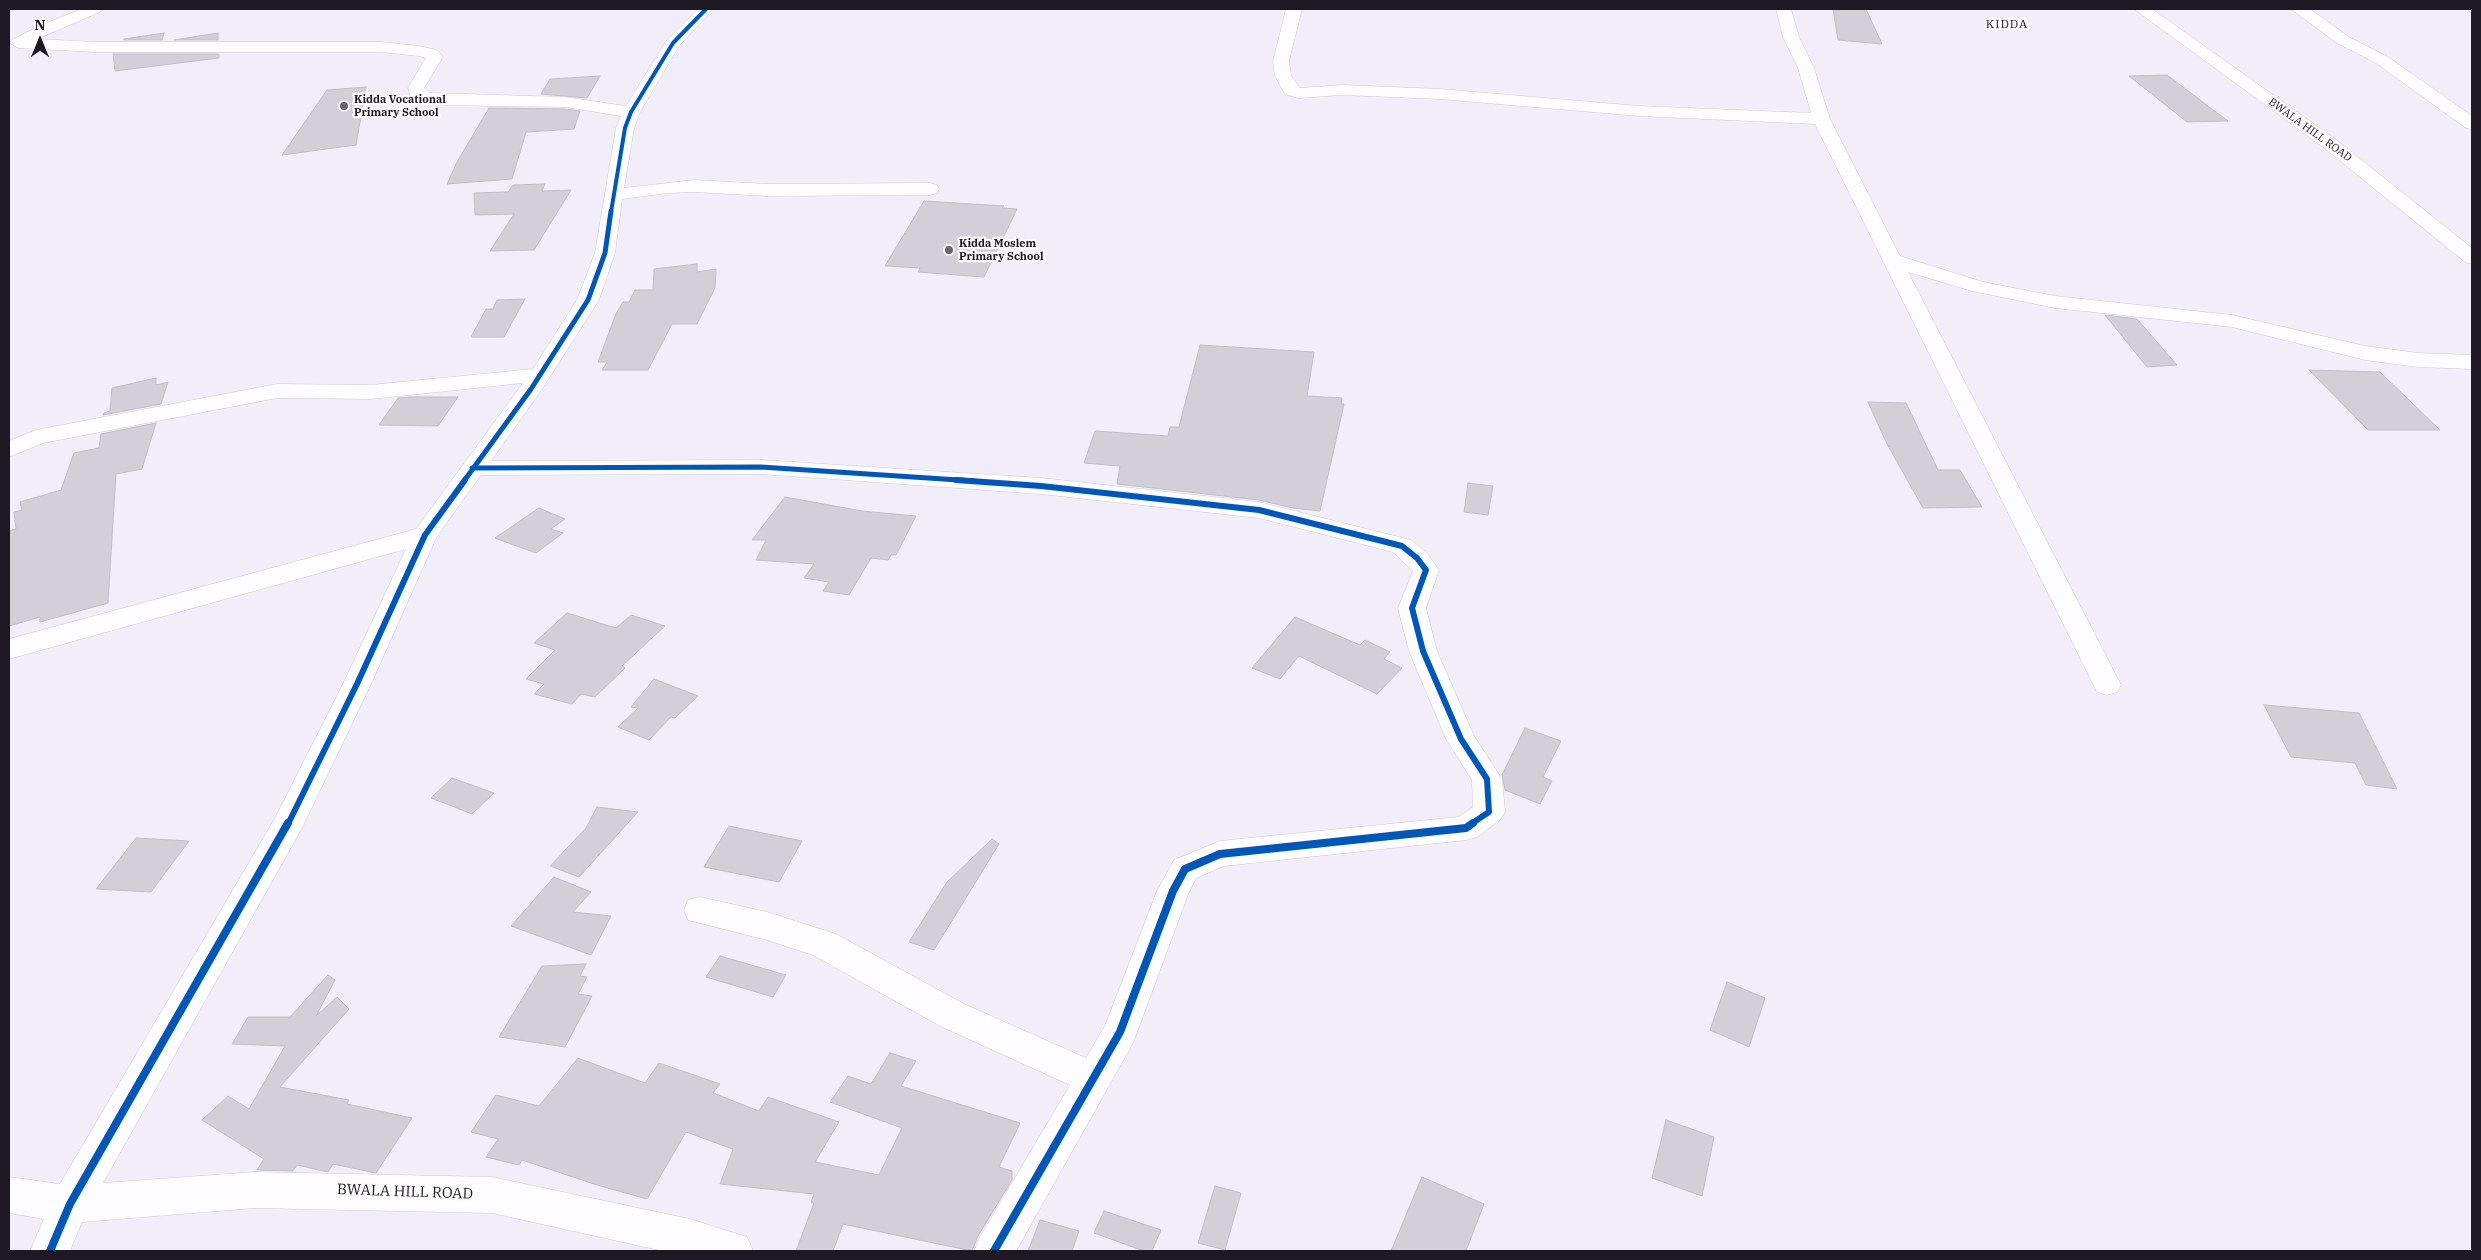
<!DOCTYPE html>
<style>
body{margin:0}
#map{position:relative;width:2481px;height:1260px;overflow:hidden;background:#f2eef9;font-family:"IBM Plex Serif",serif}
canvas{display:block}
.frame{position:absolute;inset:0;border:10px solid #1d1924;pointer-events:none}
.north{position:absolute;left:15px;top:15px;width:50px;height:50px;-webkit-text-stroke:4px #fbfbfb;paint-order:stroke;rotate:0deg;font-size:14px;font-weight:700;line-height:20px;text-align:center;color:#1d1924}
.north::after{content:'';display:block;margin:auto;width:18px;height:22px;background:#1d1924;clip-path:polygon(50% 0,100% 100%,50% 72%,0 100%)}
</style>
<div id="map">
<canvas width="2481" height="1260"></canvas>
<div class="frame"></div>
<div class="north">N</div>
</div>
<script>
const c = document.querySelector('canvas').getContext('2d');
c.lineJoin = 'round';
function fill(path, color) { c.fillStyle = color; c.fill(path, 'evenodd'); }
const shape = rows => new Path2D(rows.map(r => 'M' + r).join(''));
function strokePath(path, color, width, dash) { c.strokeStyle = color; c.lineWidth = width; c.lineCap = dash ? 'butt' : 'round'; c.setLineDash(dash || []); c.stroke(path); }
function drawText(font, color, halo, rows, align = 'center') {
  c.font = font + ' "IBM Plex Serif",serif'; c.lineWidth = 4.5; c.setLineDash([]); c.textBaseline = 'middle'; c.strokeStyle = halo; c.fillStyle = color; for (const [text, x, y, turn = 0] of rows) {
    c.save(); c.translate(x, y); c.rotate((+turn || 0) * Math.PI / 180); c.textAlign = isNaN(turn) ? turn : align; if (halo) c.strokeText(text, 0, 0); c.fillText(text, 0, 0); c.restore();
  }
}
const building = shape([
 [1833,9,1866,9,1882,44,1838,40,1833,9],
 [164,33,162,40,124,40,124,39,164,33],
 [218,33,218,40,174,40,218,33],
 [113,54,219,54,219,58,115,71,113,54],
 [2167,75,2228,121,2187,122,2129,76,2167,75],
 [600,76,587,98,541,94,550,79,600,76],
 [366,87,356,145,282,155,327,90,366,87],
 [489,108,565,109,580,111,574,129,526,132,512,179,447,184,457,162,489,108],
 [545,184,542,191,571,190,534,250,490,251,514,214,475,215,474,193,508,192,513,185,545,184],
 [924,201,1004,206,1002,208,1017,209,984,277,918,272,920,268,885,266,924,201],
 [697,264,697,272,716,269,715,288,697,324,672,324,648,370,602,370,607,362,598,362,616,314,623,302,629,302,635,290,653,290,654,269,697,264],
 [525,299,504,337,471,337,486,309,493,309,497,300,525,299],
 [2105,315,2137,319,2177,365,2147,367,2105,315],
 [1200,345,1314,352,1307,396,1342,398,1341,404,1344,404,1320,511,1293,508,1259,500,1117,484,1120,466,1084,463,1095,431,1168,436,1170,427,1179,427,1200,345],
 [2309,370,2380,372,2440,430,2368,430,2309,370],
 [156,378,156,385,168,382,161,404,103,415,104,413,110,411,112,388,156,378],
 [410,397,458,397,438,426,379,425,398,398,410,397],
 [1868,402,1906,403,1938,470,1960,470,1982,507,1923,508,1886,442,1868,402],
 [156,423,142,469,116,474,108,603,40,622,40,617,9,626,9,531,16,529,14,512,22,510,20,502,61,490,74,453,99,448,101,434,156,423],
 [1468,483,1493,486,1488,515,1464,512,1468,483],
 [785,497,862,511,916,516,896,555,891,555,888,560,871,558,849,595,823,591,829,582,804,578,814,564,756,560,766,540,752,540,785,497],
 [539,508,565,519,551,529,563,533,536,553,495,538,539,508],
 [567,613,616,628,631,615,665,626,622,666,625,668,595,697,581,694,572,704,534,694,544,684,526,679,555,650,534,643,567,613],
 [1295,617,1360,645,1365,640,1390,652,1384,659,1402,668,1377,694,1299,656,1280,679,1252,668,1295,617],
 [654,679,698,696,675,718,671,717,649,740,618,727,638,708,631,707,654,679],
 [2264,705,2359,713,2397,789,2366,785,2355,763,2291,757,2264,705],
 [1525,728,1561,741,1543,777,1552,781,1540,804,1505,790,1502,775,1525,728],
 [452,778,494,793,472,814,431,798,452,778],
 [597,807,638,812,579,877,550,866,586,828,597,807],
 [729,826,802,841,779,882,704,867,729,826],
 [136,838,189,841,151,892,96,889,136,838],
 [992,839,999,844,934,950,909,942,947,882,992,839],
 [554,877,591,892,573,912,611,916,591,955,511,926,554,877],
 [720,956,786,975,773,997,706,977,720,956],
 [586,964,580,976,587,977,578,994,592,996,565,1047,499,1037,542,966,586,964],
 [328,975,335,980,316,1016,337,997,349,1009,280,1087,349,1100,347,1104,412,1118,376,1173,333,1164,328,1172,297,1165,293,1171,257,1170,264,1159,202,1120,228,1096,249,1109,285,1046,232,1044,248,1017,290,1017,328,975],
 [1727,982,1765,998,1749,1047,1710,1030,1727,982],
 [890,1053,916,1061,901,1086,1020,1123,999,1167,1012,1171,1012,1180,978,1236,972,1251,843,1224,833,1251,796,1251,814,1203,811,1202,814,1194,720,1184,733,1149,686,1132,647,1199,597,1185,522,1160,519,1165,486,1157,498,1139,471,1132,496,1095,539,1106,578,1058,645,1083,659,1063,720,1084,713,1093,759,1111,768,1097,839,1122,815,1162,879,1175,902,1128,830,1102,848,1076,871,1084,890,1053],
 [1666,1120,1714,1137,1702,1196,1652,1178,1666,1120],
 [1422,1177,1484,1204,1466,1251,1391,1251,1422,1177],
 [1215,1186,1241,1193,1225,1250,1198,1243,1215,1186],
 [1104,1211,1161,1230,1152,1251,1144,1251,1094,1233,1104,1211],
 [1040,1220,1079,1231,1072,1251,1028,1251,1040,1220]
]);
const minor = shape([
 [82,9,103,9,100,12,37,39,96,42,381,42,419,46,437,50,443,57,424,88,430,93,565,97,626,106,667,40,698,9,713,9,679,46,640,112,634,128,624,188,694,180,768,184,930,183,937,185,939,189,937,193,930,195,768,196,694,192,668,193,622,199,615,253,599,300,542,389,491,461,761,460,1041,478,1259,502,1411,540,1426,552,1439,570,1426,608,1437,651,1474,736,1502,779,1505,812,1500,820,1477,837,1466,840,1224,866,1196,878,1189,892,1133,1043,1016,1251,974,1251,980,1237,1070,1085,940,1026,813,955,767,940,688,920,684,910,688,900,700,897,767,912,836,934,964,1004,1086,1058,1105,1026,1157,891,1174,860,1220,841,1459,817,1473,807,1472,780,1446,739,1409,651,1398,608,1413,571,1393,552,1259,518,1041,494,761,474,481,475,437,536,371,684,303,826,103,1183,255,1172,492,1177,690,1219,747,1237,753,1251,663,1251,492,1213,255,1208,82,1222,70,1251,30,1251,44,1219,9,1213,9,1177,60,1184,274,820,343,684,406,549,9,659,9,639,416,529,523,383,371,399,277,398,43,443,9,457,9,441,36,430,277,384,371,385,533,369,577,300,595,253,616,128,621,116,565,107,435,105,418,101,411,97,408,88,426,58,419,56,381,52,96,52,18,48,10,43,12,40,39,26,82,9],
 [1286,9,1302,9,1289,61,1291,76,1300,88,1342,85,1440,89,1639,106,1811,113,1798,68,1783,37,1776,9,1791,9,1799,37,1814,68,1830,119,1900,256,1983,282,2055,296,2232,315,2365,346,2418,353,2472,355,2472,369,2418,367,2365,360,2232,327,2055,308,1972,291,1908,272,2121,685,2117,692,2107,695,2097,692,1815,124,1639,116,1440,99,1342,95,1298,98,1285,94,1275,76,1273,61,1286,9],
 [2291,9,2310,9,2349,37,2388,57,2472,116,2472,129,2466,128,2376,63,2337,43,2291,9]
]);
const tertiary = shape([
 [2134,9,2152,9,2335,139,2472,248,2472,264,2465,262,2323,147,2134,9]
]);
const cyclewayFar3 = shape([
 [611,212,625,128,631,112,673,43,706,9]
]);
const cyclewayFar2 = shape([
 [472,468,761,467,974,481],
 [464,481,531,389,588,300,605,253,611,211]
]);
const cyclewayFar1 = shape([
 [956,480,1041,486,1259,510,1402,546,1417,558,1426,570,1412,608,1423,651,1461,739,1487,779,1489,812,1471,824],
 [288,824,357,684,425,535,465,480]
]);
const cycleway = shape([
 [50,1251,70,1204,288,823],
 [994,1251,1120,1032,1173,891,1185,869,1220,854,1466,828,1473,823]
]);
const markers = [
 [344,106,5,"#68646f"],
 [949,250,5,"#68646f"]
];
const farPoinames = [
 ["Kidda Vocational",354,100],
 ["Primary School",354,113],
 ["Kidda Moslem",959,244],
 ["Primary School",959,257]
];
const farStreetnames = [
 ["BWALA HILL ROAD",2310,130,36]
];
const farQuarternames = [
 ["KIDDA",2007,25]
];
const nearStreetnames = [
 ["BWALA HILL ROAD",405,1192,2]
];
fill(building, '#d3cfd9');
strokePath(building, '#c2bec9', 1);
strokePath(minor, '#cecad5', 1);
strokePath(tertiary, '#cecad5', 1);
fill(minor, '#fdfcfe');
fill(tertiary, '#fdfcfe');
strokePath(cyclewayFar3, '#0057b8', 4);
strokePath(cyclewayFar2, '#0057b8', 5);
strokePath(cyclewayFar1, '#0057b8', 6);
strokePath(cycleway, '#0057b8', 8);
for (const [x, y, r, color] of markers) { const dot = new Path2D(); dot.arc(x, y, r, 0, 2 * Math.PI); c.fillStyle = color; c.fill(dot); strokePath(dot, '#fbfbfb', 2); }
drawText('bold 11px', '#1d1924', '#fbfbfb', farPoinames, 'left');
drawText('11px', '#1d1924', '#fbfbfb', farStreetnames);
c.letterSpacing = '1px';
drawText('12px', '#1d1924', '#fbfbfb', farQuarternames);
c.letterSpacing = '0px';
drawText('15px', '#1d1924', '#fbfbfb', nearStreetnames);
</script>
